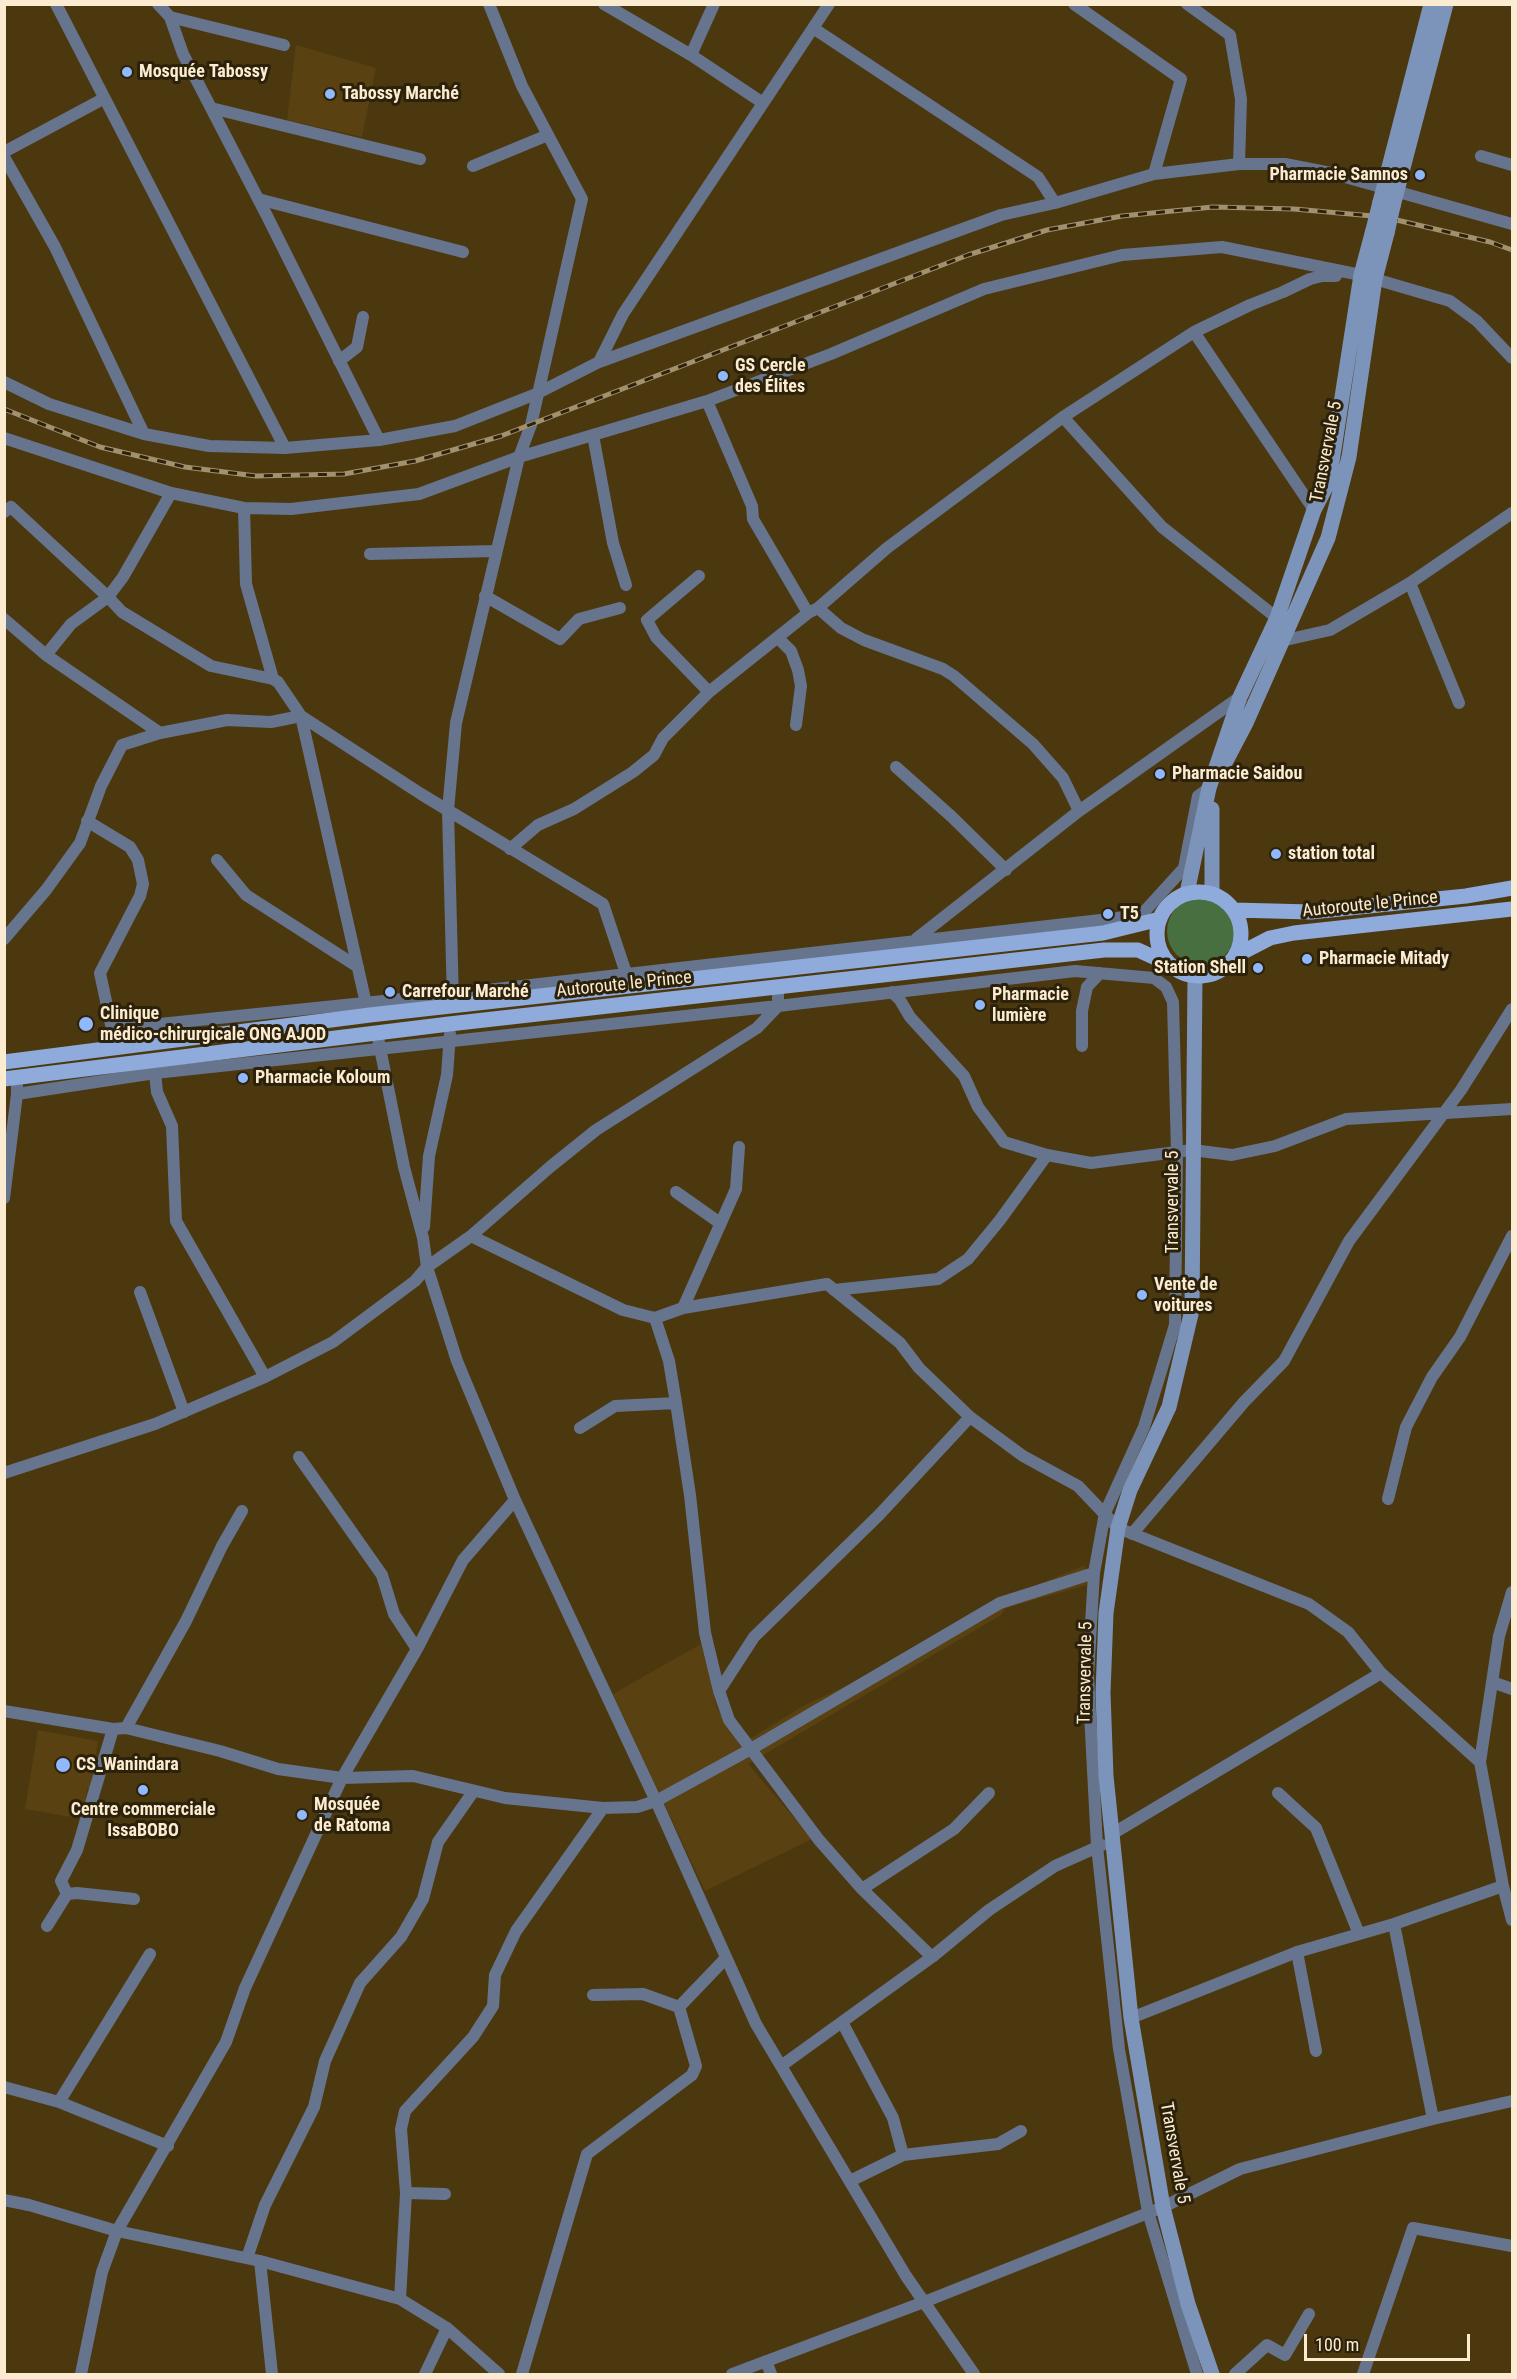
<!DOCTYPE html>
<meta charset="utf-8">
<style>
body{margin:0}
#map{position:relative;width:1517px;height:2379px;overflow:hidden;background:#4c380f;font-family:"Roboto Condensed",sans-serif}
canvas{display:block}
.frame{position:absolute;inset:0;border:6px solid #fbebd0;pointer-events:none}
.scale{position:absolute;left:1304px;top:2334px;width:166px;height:27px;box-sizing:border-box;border:3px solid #fbebd0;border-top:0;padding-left:8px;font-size:18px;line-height:21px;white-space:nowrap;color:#fbebd0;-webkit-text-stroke:4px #2c210b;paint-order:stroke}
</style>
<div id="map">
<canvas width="1517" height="2379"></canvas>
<div class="frame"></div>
<div class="scale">100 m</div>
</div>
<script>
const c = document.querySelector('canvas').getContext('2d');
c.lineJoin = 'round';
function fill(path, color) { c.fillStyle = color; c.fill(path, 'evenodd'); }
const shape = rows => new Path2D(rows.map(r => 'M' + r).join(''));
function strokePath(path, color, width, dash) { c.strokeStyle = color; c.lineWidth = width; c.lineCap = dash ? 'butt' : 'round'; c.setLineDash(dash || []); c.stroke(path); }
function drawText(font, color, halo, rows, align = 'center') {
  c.font = font + ' "Roboto Condensed",sans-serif'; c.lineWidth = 6; c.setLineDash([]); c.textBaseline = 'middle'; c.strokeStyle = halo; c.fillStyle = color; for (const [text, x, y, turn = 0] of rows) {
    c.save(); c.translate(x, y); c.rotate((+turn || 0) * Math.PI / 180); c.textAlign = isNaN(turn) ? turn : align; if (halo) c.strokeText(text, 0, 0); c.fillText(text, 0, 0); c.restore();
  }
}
const built = shape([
 [296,45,376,68,362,137,287,120],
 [1085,1565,1087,1585,1006,1608,1001,1615,748,1764,812,1839,705,1891,613,1694,701,1644,717,1708,740,1745,803,1706,901,1660,1002,1600],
 [38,1730,98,1741,90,1789,87,1789,82,1819,25,1809]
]);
const green = shape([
 '1167 931a34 34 0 1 1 68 0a34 34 0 1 1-68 0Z'
]);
const minor = shape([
 [56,4,285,448],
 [158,4,170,17,284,45],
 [604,4,691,55,763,103],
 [1074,4,1181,79,1154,174],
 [1187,4,1230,35,1241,99,1239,164],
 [170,17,183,54,267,216,379,440],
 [813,28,1038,177,1055,203],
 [691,55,714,4],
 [211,108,420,159],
 [4,152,103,99],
 [1481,156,1512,165],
 [4,157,55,247,144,434],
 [473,166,548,135],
 [258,199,463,252],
 [1194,332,1314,510],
 [339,361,357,347,363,317],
 [599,362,623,314,829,4],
 [4,382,49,404,144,434,209,446,285,448,379,440,455,426,536,394,599,362,1001,215,1055,203,1154,174,1239,164,1285,164,1331,173,1512,224],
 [707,401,752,506,753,519,808,613],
 [1063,417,1162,527,1277,618],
 [593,435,613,543,626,585],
 [4,438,171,493,244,508,291,509,419,494,519,457,707,401,831,354,984,289,1122,255,1222,247,1361,275,1450,301,1477,321,1512,358],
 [244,508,246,584,273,679],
 [4,512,11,507,108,597,122,612,211,666,273,679,278,682,301,716,421,794,603,904,626,973],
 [370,554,495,551],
 [699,576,647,620,656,637,709,692],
 [1410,583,1459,703],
 [485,596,560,639,579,619,620,608],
 [818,608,841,628,864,640,943,669,954,676,1033,744,1063,778,1079,811],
 [4,619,46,655,160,733,227,720,271,722,301,716,367,1008],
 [778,638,791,651,798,670,801,686,796,725],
 [1281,641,1330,630,1410,583,1512,513],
 [46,655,71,624,108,597,123,577,171,493],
 [896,767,952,817,1006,870],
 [87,821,130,847,138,860,143,884,140,896,100,973,116,1048],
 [510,849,538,825,574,809,633,772,654,755,663,738,709,692,808,613,818,608,887,548,1063,417,1194,332,1250,305,1283,292,1310,279,1322,276,1336,276],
 [217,860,246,895,358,967],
 [4,939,46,890,80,843,101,786,122,745,160,733],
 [916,939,1079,811,1240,697],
 [892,992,900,1000,910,1017,964,1076,978,1107,1004,1142,1047,1155,1091,1163,1192,1150,1232,1155,1275,1146,1346,1119,1512,1109],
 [453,1002,448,810,456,723,519,457,531,425,582,199,522,86,489,4],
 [111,1029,452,994,1118,918,1143,913,1184,868,1198,796,1209,788],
 [377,1033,404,1167,423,1238,427,1267,457,1361,515,1500,656,1801,756,2024,906,2276,974,2374],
 [1082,1046,1082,1011,1087,987,1100,973],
 [155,1073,157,1092,172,1126,176,1221,265,1377],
 [17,1094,155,1073,778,1006,1075,971,1154,978,1166,987,1173,1002,1177,1152,1175,1325,1144,1427,1105,1513,1094,1573,1088,1675,1097,1846,1119,2049,1148,2212,1197,2374],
 [676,1192,720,1223],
 [4,1198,17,1094,17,1077],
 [424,1227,429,1156,447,1075,450,1034],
 [471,1236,623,1310,655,1318,669,1361,676,1403,690,1495,705,1633,719,1691,729,1720,819,1840,862,1889,932,1957],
 [834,1290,938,1279,968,1259,1000,1220,1047,1155],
 [140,1292,184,1412],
 [683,1308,736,1189,739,1147],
 [655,1318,683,1308,827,1284,900,1343,919,1368,970,1417,1023,1456,1078,1486,1118,1528,1309,1604,1348,1632,1381,1673,1480,1762],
 [580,1428,615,1406,676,1403],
 [299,1457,382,1575,394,1614,417,1649],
 [4,1473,155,1424,265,1377,333,1342,415,1281,427,1267,471,1236,550,1167,596,1130,757,1028,778,1006,778,988],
 [1388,1499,1406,1427,1432,1377,1460,1337,1512,1236],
 [1132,1534,1244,1402,1284,1361,1349,1241,1461,1090,1512,1009],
 [1512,1592,1499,1636,1480,1762,1503,1886,1512,1920],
 [1492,1682,1512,1689],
 [719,1691,754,1637,879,1515,970,1417],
 [4,1711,113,1729,126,1728,220,1751,278,1769,342,1778,413,1776,505,1798,603,1808,637,1807,656,1801,751,1749,1000,1603,1094,1573],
 [126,1728,186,1621,222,1546,242,1511],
 [1278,1793,1316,1828,1359,1934],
 [1112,1834,1381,1673],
 [862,1889,954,1829,989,1793],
 [67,1894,77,1893,134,1899],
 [1394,1924,1433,2119],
 [47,1926,67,1894,61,1881,77,1850,113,1729],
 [1297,1952,1316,2051],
 [593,1995,643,1994,679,2007,726,1958],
 [1131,2018,1297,1952,1394,1924,1503,1886],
 [842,2022,893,2118,903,2155,850,2181],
 [781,2066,932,1957,989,1910,1055,1866,1102,1845],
 [4,2087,59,2102,168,2146],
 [59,2102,150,1954],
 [903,2155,998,2144,1021,2131],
 [406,2193,445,2194],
 [4,2200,29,2205,117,2231,260,2261,400,2299,447,2328,499,2374],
 [247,2258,265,2205,314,2107,325,2061,360,1983,401,1937,423,1899,438,1842,473,1792],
 [260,2261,272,2374],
 [400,2299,406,2193,401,2129,405,2111,473,2037,493,2006,495,1975,516,1931,603,1808],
 [766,2361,771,2374],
 [81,2374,102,2272,117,2231,226,2042,245,1988,342,1778,417,1649,463,1560,515,1500],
 [425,2374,447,2328],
 [522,2374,587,2154,692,2075,696,2066,679,2007],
 [732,2374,924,2302,1163,2207,1240,2169,1433,2119,1512,2101],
 [1235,2374,1267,2345,1285,2355,1309,2314],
 [1363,2374,1413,2228,1512,2246]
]);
const secondary = shape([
 [1380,202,1431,4],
 [1393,206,1446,4],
 [1226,761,1246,723,1328,538,1349,457,1375,279,1387,233],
 [1187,893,1209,788,1240,697,1277,618,1314,510,1329,481,1361,275,1373,230],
 [1212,893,1212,809],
 [1195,975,1192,1310,1169,1407,1130,1490,1118,1528,1106,1613,1103,1693,1106,1776,1131,2018,1163,2207,1188,2304,1212,2374]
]);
const primary = shape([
 '1157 934a42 42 0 1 1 84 0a42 42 0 1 1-84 0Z',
 [1234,910,1311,912,1466,896,1512,888],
 [1235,956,1270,938,1294,933,1512,909],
 [4,1062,370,1015,1103,933,1160,919],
 [4,1079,449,1024,1104,950,1138,950,1173,966]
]);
const rail = shape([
 [4,409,100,447,185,467,256,476,344,474,415,461,501,436,968,255,1047,230,1122,216,1213,207,1294,209,1384,217,1490,242,1512,250]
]);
const secondaryBridge = shape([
 [1373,230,1380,202],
 [1387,233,1393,206]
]);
const markers = [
 [127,72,6,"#90b8fd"],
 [330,94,6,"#90b8fd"],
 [1420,175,6,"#90b8fd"],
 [723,376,6,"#90b8fd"],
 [1160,774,6,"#90b8fd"],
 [1276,854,6,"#90b8fd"],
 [1108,914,6,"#90b8fd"],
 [1307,959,6,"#90b8fd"],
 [1258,968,6,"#90b8fd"],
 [390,992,6,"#90b8fd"],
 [980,1005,6,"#90b8fd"],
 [86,1024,8,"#90b8fd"],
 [243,1078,6,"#90b8fd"],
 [1142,1295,6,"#90b8fd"],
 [63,1765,8,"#90b8fd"],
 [143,1790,6,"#90b8fd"],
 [302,1815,6,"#90b8fd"]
];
const poiNames = [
 ["Mosquée Tabossy",139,72],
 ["Tabossy Marché",342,94],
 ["Pharmacie Samnos",1408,175,"right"],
 ["GS Cercle",735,366],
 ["des Élites",735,387],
 ["Pharmacie Saidou",1172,774],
 ["station total",1288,854],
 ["T5",1120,914],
 ["Pharmacie Mitady",1319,959],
 ["Station Shell",1246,968,"right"],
 ["Carrefour Marché",402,992],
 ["Pharmacie",992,995],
 ["lumière",992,1016],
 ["Clinique",100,1014],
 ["médico-chirurgicale ONG AJOD",100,1035],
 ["Pharmacie Koloum",255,1078],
 ["Vente de",1154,1285],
 ["voitures",1154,1306],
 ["CS_Wanindara",76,1765],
 ["Mosquée",314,1805],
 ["de Ratoma",314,1826],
 ["Centre commerciale",143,1810,"center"],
 ["IssaBOBO",143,1831,"center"]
];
const streetNames = [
 ["Transvervale 5",1327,452,-79],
 ["Autoroute le Prince",1370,905,-6],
 ["Autoroute le Prince",624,985,-6],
 ["Transvervale 5",1173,1202,-90],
 ["Transvervale 5",1086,1673,-89],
 ["Transvervale 5",1174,2153,80]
];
fill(built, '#594111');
fill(green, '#476f40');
strokePath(minor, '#66758d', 12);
strokePath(secondary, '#7d94ba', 15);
strokePath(primary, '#8eabdc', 15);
strokePath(rail, '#a2906e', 5);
strokePath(rail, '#2c210b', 3, [9]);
strokePath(secondaryBridge, '#7d94ba', 15);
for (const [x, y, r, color] of markers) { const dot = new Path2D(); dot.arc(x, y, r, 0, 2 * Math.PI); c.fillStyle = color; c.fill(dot); strokePath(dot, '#2c210b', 2); }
drawText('bold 18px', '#fbebd0', '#2c210b', poiNames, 'left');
drawText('18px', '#fbebd0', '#2c210b', streetNames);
</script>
